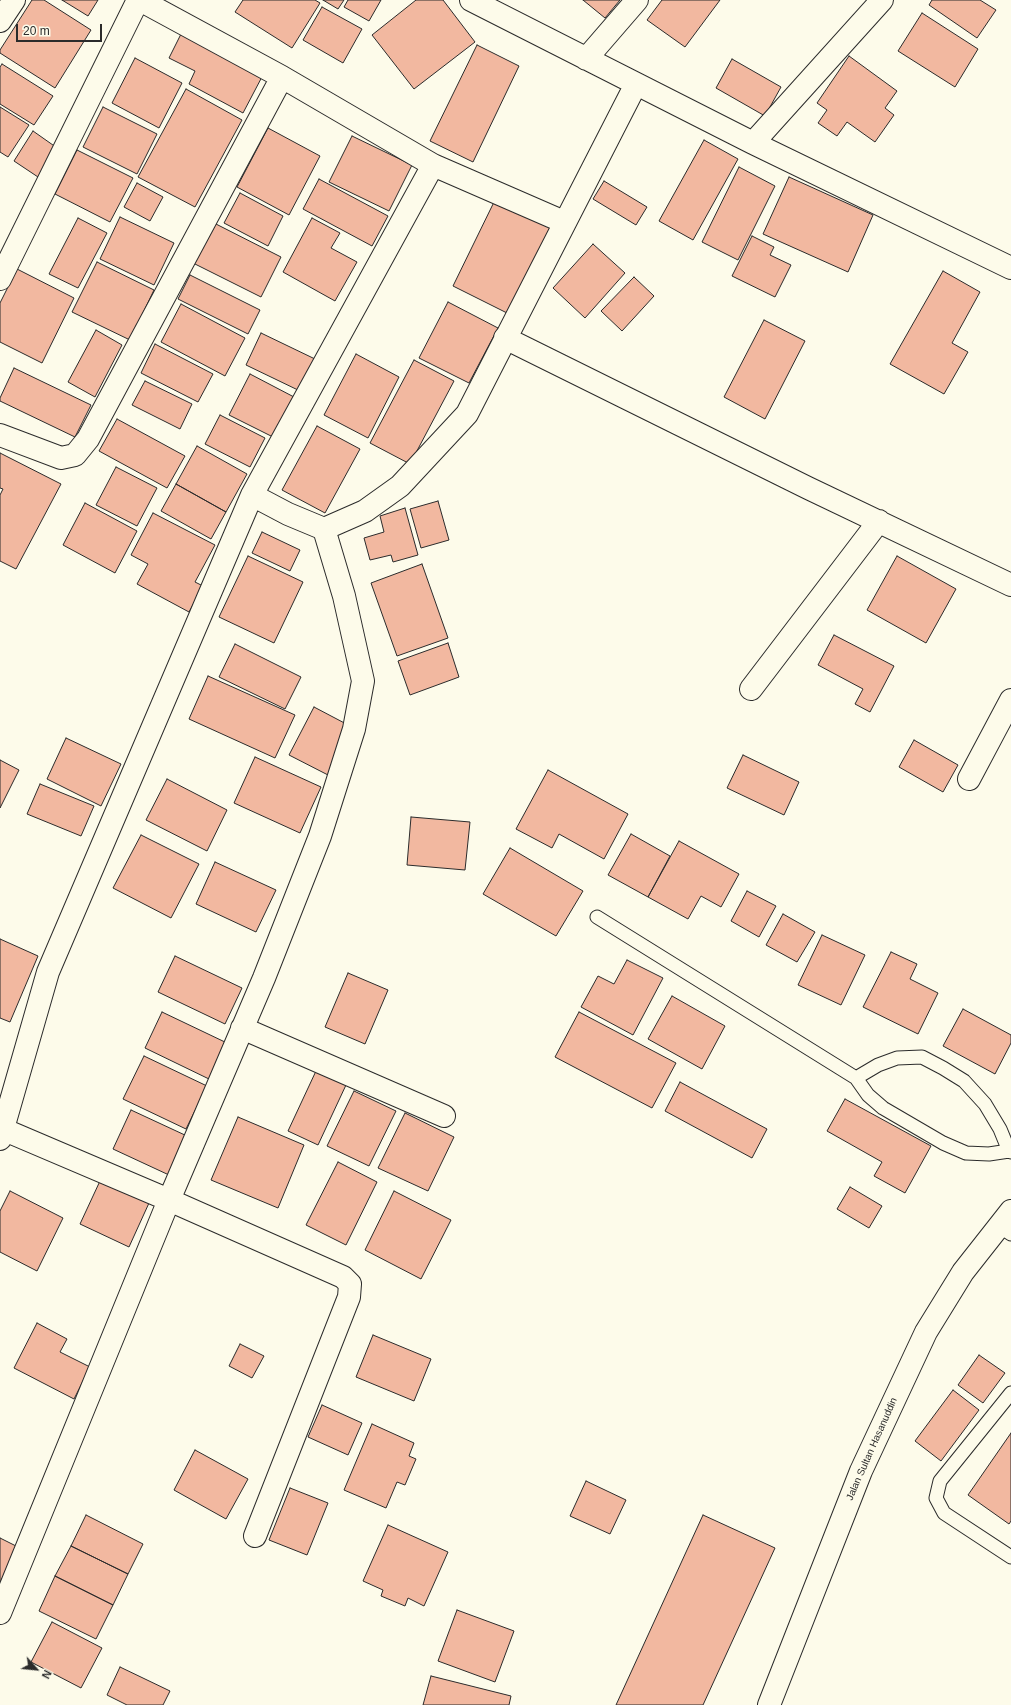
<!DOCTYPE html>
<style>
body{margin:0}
#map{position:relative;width:1011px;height:1705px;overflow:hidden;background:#fdfbea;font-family:Helvetica,sans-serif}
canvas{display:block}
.north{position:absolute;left:16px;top:1649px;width:40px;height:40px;-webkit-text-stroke:3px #fdfbea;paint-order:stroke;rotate:117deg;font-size:11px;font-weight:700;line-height:16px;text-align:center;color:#2b2b2b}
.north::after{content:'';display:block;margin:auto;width:14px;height:18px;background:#2b2b2b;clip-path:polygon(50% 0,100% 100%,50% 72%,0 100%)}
.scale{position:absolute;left:16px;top:24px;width:86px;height:18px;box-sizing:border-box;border:2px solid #2b2b2b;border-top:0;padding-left:5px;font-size:12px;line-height:14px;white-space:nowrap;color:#2b2b2b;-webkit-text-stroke:3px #fdfbea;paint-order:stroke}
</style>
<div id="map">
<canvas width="1011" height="1705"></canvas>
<div class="north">N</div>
<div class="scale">20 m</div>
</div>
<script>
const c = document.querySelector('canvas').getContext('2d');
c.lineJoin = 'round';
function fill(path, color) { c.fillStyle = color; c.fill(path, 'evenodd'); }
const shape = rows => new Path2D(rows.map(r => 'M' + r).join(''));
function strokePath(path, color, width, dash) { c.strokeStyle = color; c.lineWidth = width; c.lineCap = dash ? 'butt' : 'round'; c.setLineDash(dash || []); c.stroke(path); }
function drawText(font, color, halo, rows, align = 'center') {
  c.font = font + ' Helvetica,sans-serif'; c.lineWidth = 3; c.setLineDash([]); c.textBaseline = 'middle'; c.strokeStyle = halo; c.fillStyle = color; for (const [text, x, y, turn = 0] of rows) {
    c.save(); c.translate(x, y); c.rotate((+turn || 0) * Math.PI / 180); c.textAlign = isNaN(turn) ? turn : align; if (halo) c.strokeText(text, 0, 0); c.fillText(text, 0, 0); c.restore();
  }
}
const building = shape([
 [32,0,44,0,91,30,55,88,0,53,0,50,32,0],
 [62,0,98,0,88,16,62,0],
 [243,0,315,0,320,3,292,48,235,12,243,0],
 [323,0,344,0,338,9,323,0],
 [348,0,381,0,369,21,344,7,348,0],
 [416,0,443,0,475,42,414,89,372,35,416,0],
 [583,0,620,0,605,18,583,0],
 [662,0,720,0,685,47,647,20,662,0],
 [932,0,980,0,996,10,977,38,929,5,932,0],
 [322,7,362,29,343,63,303,40,322,7],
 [922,13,978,49,955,87,898,51,922,13],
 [183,30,264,73,243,113,189,84,195,71,169,58,183,30],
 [477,45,519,66,473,162,430,141,477,45],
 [849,56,897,91,885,108,894,115,875,142,847,122,837,136,818,123,827,110,817,103,849,56],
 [135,58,182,83,159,128,112,103,135,58],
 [732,59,781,87,765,116,716,88,732,59],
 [2,64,53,96,34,125,0,104,0,67,2,64],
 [186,89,242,120,195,207,138,177,186,89],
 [0,107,29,125,8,157,0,152,0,107],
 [103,107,157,134,137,174,83,147,103,107],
 [268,128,320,156,289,215,237,187,268,128],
 [33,131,60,150,41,179,14,161,33,131],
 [352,136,412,165,389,211,329,182,352,136],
 [704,140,738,159,693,240,659,221,704,140],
 [77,150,133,178,110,222,55,194,77,150],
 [739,167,775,186,738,260,702,242,739,167],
 [789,177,873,215,848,272,763,234,789,177],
 [319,179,388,216,372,246,303,209,319,179],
 [604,181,647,207,636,225,593,199,604,181],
 [137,183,163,197,150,221,124,207,137,183],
 [240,193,283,216,268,246,224,223,240,193],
 [495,200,554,229,511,315,453,286,495,200],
 [120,217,174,243,154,285,100,259,120,217],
 [78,218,107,233,78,288,49,274,78,218],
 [312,218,340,233,331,248,357,262,335,301,283,272,312,218],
 [212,222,281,257,261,297,191,262,212,222],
 [752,236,774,247,770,255,791,265,775,297,732,276,752,236],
 [593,244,625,273,585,318,553,288,593,244],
 [97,262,154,290,130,340,72,312,97,262],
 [17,269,74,298,42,363,0,342,0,303,17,269],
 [943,271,980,292,952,343,968,352,944,394,890,364,943,271],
 [190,275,260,310,248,334,178,299,190,275],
 [634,277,654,296,622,331,601,311,634,277],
 [448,302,498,328,469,383,419,358,448,302],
 [181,304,245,338,225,376,161,342,181,304],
 [764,320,805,341,765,419,724,397,764,320],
 [96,330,122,345,95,397,68,382,96,330],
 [261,333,315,359,300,391,246,365,261,333],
 [155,344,213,374,198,402,141,373,155,344],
 [356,354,399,377,368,438,324,415,356,354],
 [414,360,454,381,410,464,370,443,414,360],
 [14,368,91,405,75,437,0,401,0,398,14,368],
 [250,374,294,397,273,437,229,415,250,374],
 [145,381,192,404,180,429,132,405,145,381],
 [220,415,265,438,250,467,205,444,220,415],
 [117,419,185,456,167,488,99,451,117,419],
 [317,426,360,449,325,513,282,490,317,426],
 [197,446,247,474,226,512,176,484,197,446],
 [0,453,61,484,16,569,0,561,0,495,3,489,0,488,0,453],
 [116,467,157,488,137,526,96,505,116,467],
 [176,484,226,512,211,539,161,511,176,484],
 [438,501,449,540,421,548,410,509,438,501],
 [85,503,137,531,115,573,63,545,85,503],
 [405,508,418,555,393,562,391,555,370,560,364,538,384,532,380,516,405,508],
 [153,513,215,545,195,582,203,586,189,612,137,584,148,564,131,555,153,513],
 [262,532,300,550,290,571,252,553,262,532],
 [248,556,303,582,274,643,219,617,248,556],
 [897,556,956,589,926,643,867,610,897,556],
 [422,564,448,638,397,656,371,583,422,564],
 [834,635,894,666,870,712,855,704,863,689,818,665,834,635],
 [448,643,459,677,410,695,398,661,448,643],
 [235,644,301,677,285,709,219,677,235,644],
 [208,676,295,715,275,758,189,719,208,676],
 [314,707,352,727,328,775,289,755,314,707],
 [66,738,121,764,101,806,47,779,66,738],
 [914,740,958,765,943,792,899,767,914,740],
 [743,755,799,782,784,815,727,788,743,755],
 [255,757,321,787,300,833,234,803,255,757],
 [0,760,19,770,0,808,0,760],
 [548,770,628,814,604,859,559,834,552,848,516,829,548,770],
 [167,779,227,810,207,851,146,820,167,779],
 [40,784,94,806,81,836,27,814,40,784],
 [411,817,470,822,465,870,407,865,411,817],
 [631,834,670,856,648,897,608,875,631,834],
 [141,835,199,864,171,918,113,888,141,835],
 [679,841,739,874,721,907,701,896,688,919,648,897,679,841],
 [510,848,583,891,556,936,483,894,510,848],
 [215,862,276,890,256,932,196,904,215,862],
 [747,891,776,906,759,937,731,921,747,891],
 [783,914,815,932,797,962,766,945,783,914],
 [822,935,865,955,841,1005,798,985,822,935],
 [0,939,38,956,10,1022,0,1018,0,939],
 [891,952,917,964,910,979,938,993,918,1034,863,1007,891,952],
 [175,956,242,988,225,1024,158,992,175,956],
 [627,960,663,978,633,1035,581,1007,598,976,614,984,627,960],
 [348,973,388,990,365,1044,325,1027,348,973],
 [672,996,725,1026,702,1069,648,1039,672,996],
 [963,1009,1011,1035,1011,1043,995,1074,943,1046,963,1009],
 [162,1012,227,1043,209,1079,145,1048,162,1012],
 [579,1012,676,1063,652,1108,555,1057,579,1012],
 [144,1056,207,1086,186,1129,123,1099,144,1056],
 [316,1071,346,1085,318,1145,288,1131,316,1071],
 [680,1082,767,1129,752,1158,665,1111,680,1082],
 [354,1091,396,1111,369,1166,327,1146,354,1091],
 [845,1099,931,1146,905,1193,874,1176,882,1162,827,1131,845,1099],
 [131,1110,187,1136,169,1175,113,1149,131,1110],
 [405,1113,454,1137,428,1191,378,1168,405,1113],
 [238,1117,304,1145,278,1208,211,1180,238,1117],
 [338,1162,377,1182,346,1245,306,1225,338,1162],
 [100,1181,149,1203,129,1247,80,1224,100,1181],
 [850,1187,882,1206,869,1228,837,1209,850,1187],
 [10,1191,63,1218,37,1271,0,1252,0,1211,10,1191],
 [394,1191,451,1220,421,1279,365,1250,394,1191],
 [37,1323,67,1339,60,1352,90,1367,74,1399,14,1368,37,1323],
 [373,1335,431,1359,414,1401,356,1377,373,1335],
 [240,1344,264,1356,252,1378,229,1366,240,1344],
 [979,1355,1005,1373,983,1403,958,1385,979,1355],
 [953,1390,979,1410,941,1461,915,1441,953,1390],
 [322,1405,362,1423,348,1455,308,1437,322,1405],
 [372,1424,414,1443,409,1456,416,1459,405,1485,397,1482,386,1508,344,1490,372,1424],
 [1011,1433,1011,1521,1009,1524,968,1495,1011,1433],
 [195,1450,248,1479,226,1519,174,1490,195,1450],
 [586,1481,626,1500,610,1534,570,1516,586,1481],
 [290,1488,328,1503,307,1555,269,1540,290,1488],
 [86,1515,143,1544,128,1574,71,1546,86,1515],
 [703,1515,775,1548,703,1705,616,1705,703,1515],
 [388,1525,448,1552,424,1606,408,1598,405,1606,381,1596,383,1590,363,1581,388,1525],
 [0,1538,18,1547,0,1583,0,1538],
 [71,1546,128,1574,113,1605,55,1576,71,1546],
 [55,1576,113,1605,96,1639,39,1611,55,1576],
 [457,1610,514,1631,495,1682,438,1661,457,1610],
 [52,1622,102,1648,81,1688,31,1662,52,1622],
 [120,1667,170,1691,163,1705,127,1705,107,1695,120,1667],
 [431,1676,511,1696,509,1705,423,1705,431,1676]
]);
const service = shape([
 [597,917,856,1078,868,1095,883,1108,943,1143,966,1153,989,1154,1009,1151,1011,1152],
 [856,1078,878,1065,897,1058,922,1057,943,1068,964,1081,985,1104,1000,1129,1009,1151],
 [999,1226,1011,1234],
 [1011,1393,940,1481,936,1498,944,1513,1011,1557]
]);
const minor = shape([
 [140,0,282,77,433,165,564,222],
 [471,0,753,143,1011,268],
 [0,21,14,0],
 [586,59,637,0],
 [753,143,882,0],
 [0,279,138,0],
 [505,338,808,488,1011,585],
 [0,435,61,458,75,455,88,439,282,77],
 [252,495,288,514,324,529],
 [751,689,879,521],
 [969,779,1011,700],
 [242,1028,444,1116],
 [0,1128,169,1200,264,978,320,836,354,729,363,681,344,596,324,529,365,511,400,486,467,414,636,84],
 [0,1139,48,972,252,495,433,165],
 [0,1613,169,1200,343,1277,350,1284,349,1297,255,1536]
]);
const tertiary = shape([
 [769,1705,861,1471,926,1332,963,1272,1011,1211]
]);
const streetNames = [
 ["Jalan Sultan Hasanuddin",872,1449,-66]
];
fill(building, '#f2b8a0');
strokePath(building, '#2b2b2b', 1);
strokePath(service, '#2b2b2b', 15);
strokePath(minor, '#2b2b2b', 24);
strokePath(tertiary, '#2b2b2b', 24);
strokePath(service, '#fdfbea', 13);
strokePath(minor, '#fdfbea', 22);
strokePath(tertiary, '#fdfbea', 22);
drawText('10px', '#2b2b2b', '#fdfbea', streetNames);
</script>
